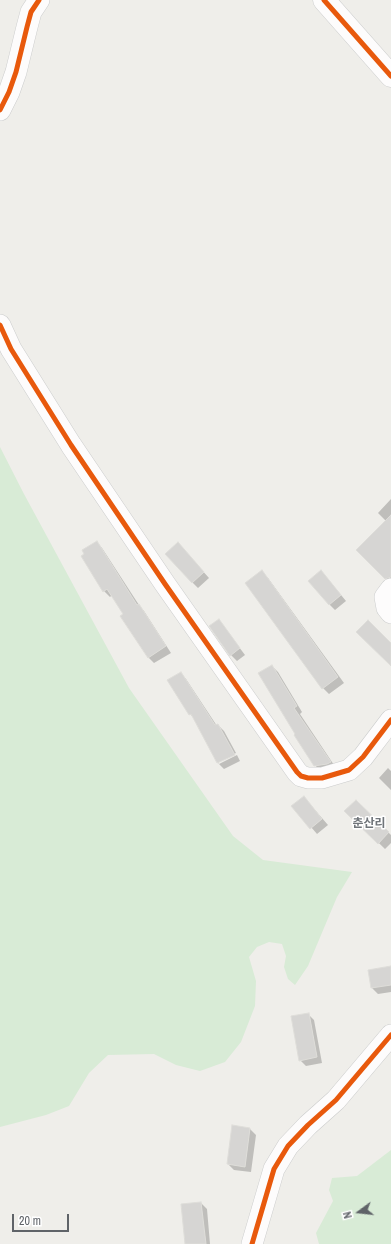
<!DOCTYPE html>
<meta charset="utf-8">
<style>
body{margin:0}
#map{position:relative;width:391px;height:1244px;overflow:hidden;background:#efeeea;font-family:"Archivo Narrow",sans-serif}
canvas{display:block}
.north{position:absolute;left:339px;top:1192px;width:40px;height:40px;-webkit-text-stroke:3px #fff;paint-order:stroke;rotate:255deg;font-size:11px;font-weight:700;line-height:16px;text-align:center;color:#5f6368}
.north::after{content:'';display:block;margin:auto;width:14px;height:18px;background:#5f6368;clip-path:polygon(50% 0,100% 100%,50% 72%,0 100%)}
.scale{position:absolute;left:12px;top:1214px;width:57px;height:18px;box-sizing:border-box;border:2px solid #5f6368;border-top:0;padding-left:5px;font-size:12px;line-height:14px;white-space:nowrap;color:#5f6368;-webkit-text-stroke:3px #fff;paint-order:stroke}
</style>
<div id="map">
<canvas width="391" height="1244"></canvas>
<div class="north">N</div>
<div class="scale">20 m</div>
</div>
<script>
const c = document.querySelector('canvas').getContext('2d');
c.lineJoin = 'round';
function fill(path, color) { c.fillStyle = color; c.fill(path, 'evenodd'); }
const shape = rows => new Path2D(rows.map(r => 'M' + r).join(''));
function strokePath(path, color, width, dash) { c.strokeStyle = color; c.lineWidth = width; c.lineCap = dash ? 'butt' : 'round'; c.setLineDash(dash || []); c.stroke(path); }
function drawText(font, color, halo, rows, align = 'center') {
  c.font = font + ' "Archivo Narrow","Noto Sans KR",sans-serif'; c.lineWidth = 3; c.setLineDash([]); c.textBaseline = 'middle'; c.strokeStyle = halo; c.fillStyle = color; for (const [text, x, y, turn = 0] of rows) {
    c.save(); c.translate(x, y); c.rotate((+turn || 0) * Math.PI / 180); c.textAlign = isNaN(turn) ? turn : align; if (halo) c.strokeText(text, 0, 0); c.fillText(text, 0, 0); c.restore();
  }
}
const green = shape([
 [0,447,24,494,129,688,233,836,263,860,352,872,337,897,308,966,295,985,288,979,284,967,286,956,282,944,269,942,257,947,249,957,256,981,255,1006,241,1042,225,1062,200,1071,176,1065,154,1054,108,1055,89,1073,69,1106,46,1115,0,1127],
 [391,1150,391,1244,319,1244,316,1233,333,1201,329,1190,332,1178,357,1176]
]);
const shadow = shape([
 [391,499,391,583,358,550,386,521,378,513],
 [97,542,102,548,139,605,144,611,171,653,154,663,148,657,125,614,112,595,110,597,104,591],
 [184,550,209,578,198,588,192,582],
 [262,572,268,578,344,683,329,694,323,688],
 [327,578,346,601,335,610,329,604],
 [224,627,245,655,237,661,231,655],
 [272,666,278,672,302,712,300,714,336,768,321,772,315,765],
 [181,673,186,679,217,726,218,725,224,731,236,753,219,762,219,764,196,720,190,714,168,681],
 [237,755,240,761,224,769,219,764],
 [388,768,391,771,391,790,379,778],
 [356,801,391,835,391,843,385,849,346,811],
 [309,803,328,825,317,834,293,806],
 [391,967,391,992,378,994,372,988],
 [308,1014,314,1020,322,1063,306,1066,300,1060],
 [233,1127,250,1129,256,1135,251,1172,234,1170,228,1164],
 [201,1203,207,1209,210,1244,186,1244]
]);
const building = shape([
 [391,515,391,577,385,579,356,550,391,515],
 [97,541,137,605,139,604,166,646,148,658,120,616,123,614,107,589,103,592,81,556,84,554,82,550,97,541],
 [178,542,204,572,192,583,165,554,178,542],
 [262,570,338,677,322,689,245,583,262,570],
 [321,570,341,595,329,605,308,581,321,570],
 [219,619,240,648,230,656,209,626,219,619],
 [368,620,391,643,391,666,356,632,368,620],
 [272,665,297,706,294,708,331,762,327,764,314,766,294,735,295,734,258,673,272,665],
 [181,672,215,725,218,724,235,755,217,763,191,714,189,715,167,680,181,672],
 [304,796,322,819,310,829,291,806,304,796],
 [356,800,389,832,378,844,344,811,356,800],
 [391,966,391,985,371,988,368,970,391,966],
 [309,1013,317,1057,299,1061,291,1016,309,1013],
 [232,1125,250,1128,245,1167,227,1164,232,1125],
 [201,1202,206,1244,185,1244,181,1204,201,1202]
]);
const minor = shape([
 [0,110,9,92,16,72,27,27,31,12,39,0],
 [0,325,11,349,71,445,165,584,297,772,301,776,308,778,322,778,349,770,363,757,391,720],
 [391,589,385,597,387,608,391,613],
 [252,1244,274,1169,288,1146,308,1125,336,1100,391,1035]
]);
const tertiary = shape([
 [324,0,391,76]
]);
const cycleway = shape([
 [324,0,391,76],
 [0,110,9,92,16,72,27,27,31,12,39,0],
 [0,325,11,349,71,445,165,584,297,772,301,776,308,778,322,778,349,770,363,757,391,720],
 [252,1244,274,1169,288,1146,308,1125,336,1100,391,1035]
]);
const quarterNames = [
 ["춘산리",369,824]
];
fill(green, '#d8ebd6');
fill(shadow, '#0003');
fill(building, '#d6d5d3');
strokePath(building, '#deddd9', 1);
strokePath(minor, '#cbcccc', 22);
strokePath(tertiary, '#cbcccc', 23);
strokePath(minor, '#fdfcfc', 21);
strokePath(tertiary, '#fdfcfc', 22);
strokePath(cycleway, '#e8590c', 5);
drawText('bold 12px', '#70757a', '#fff', quarterNames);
</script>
